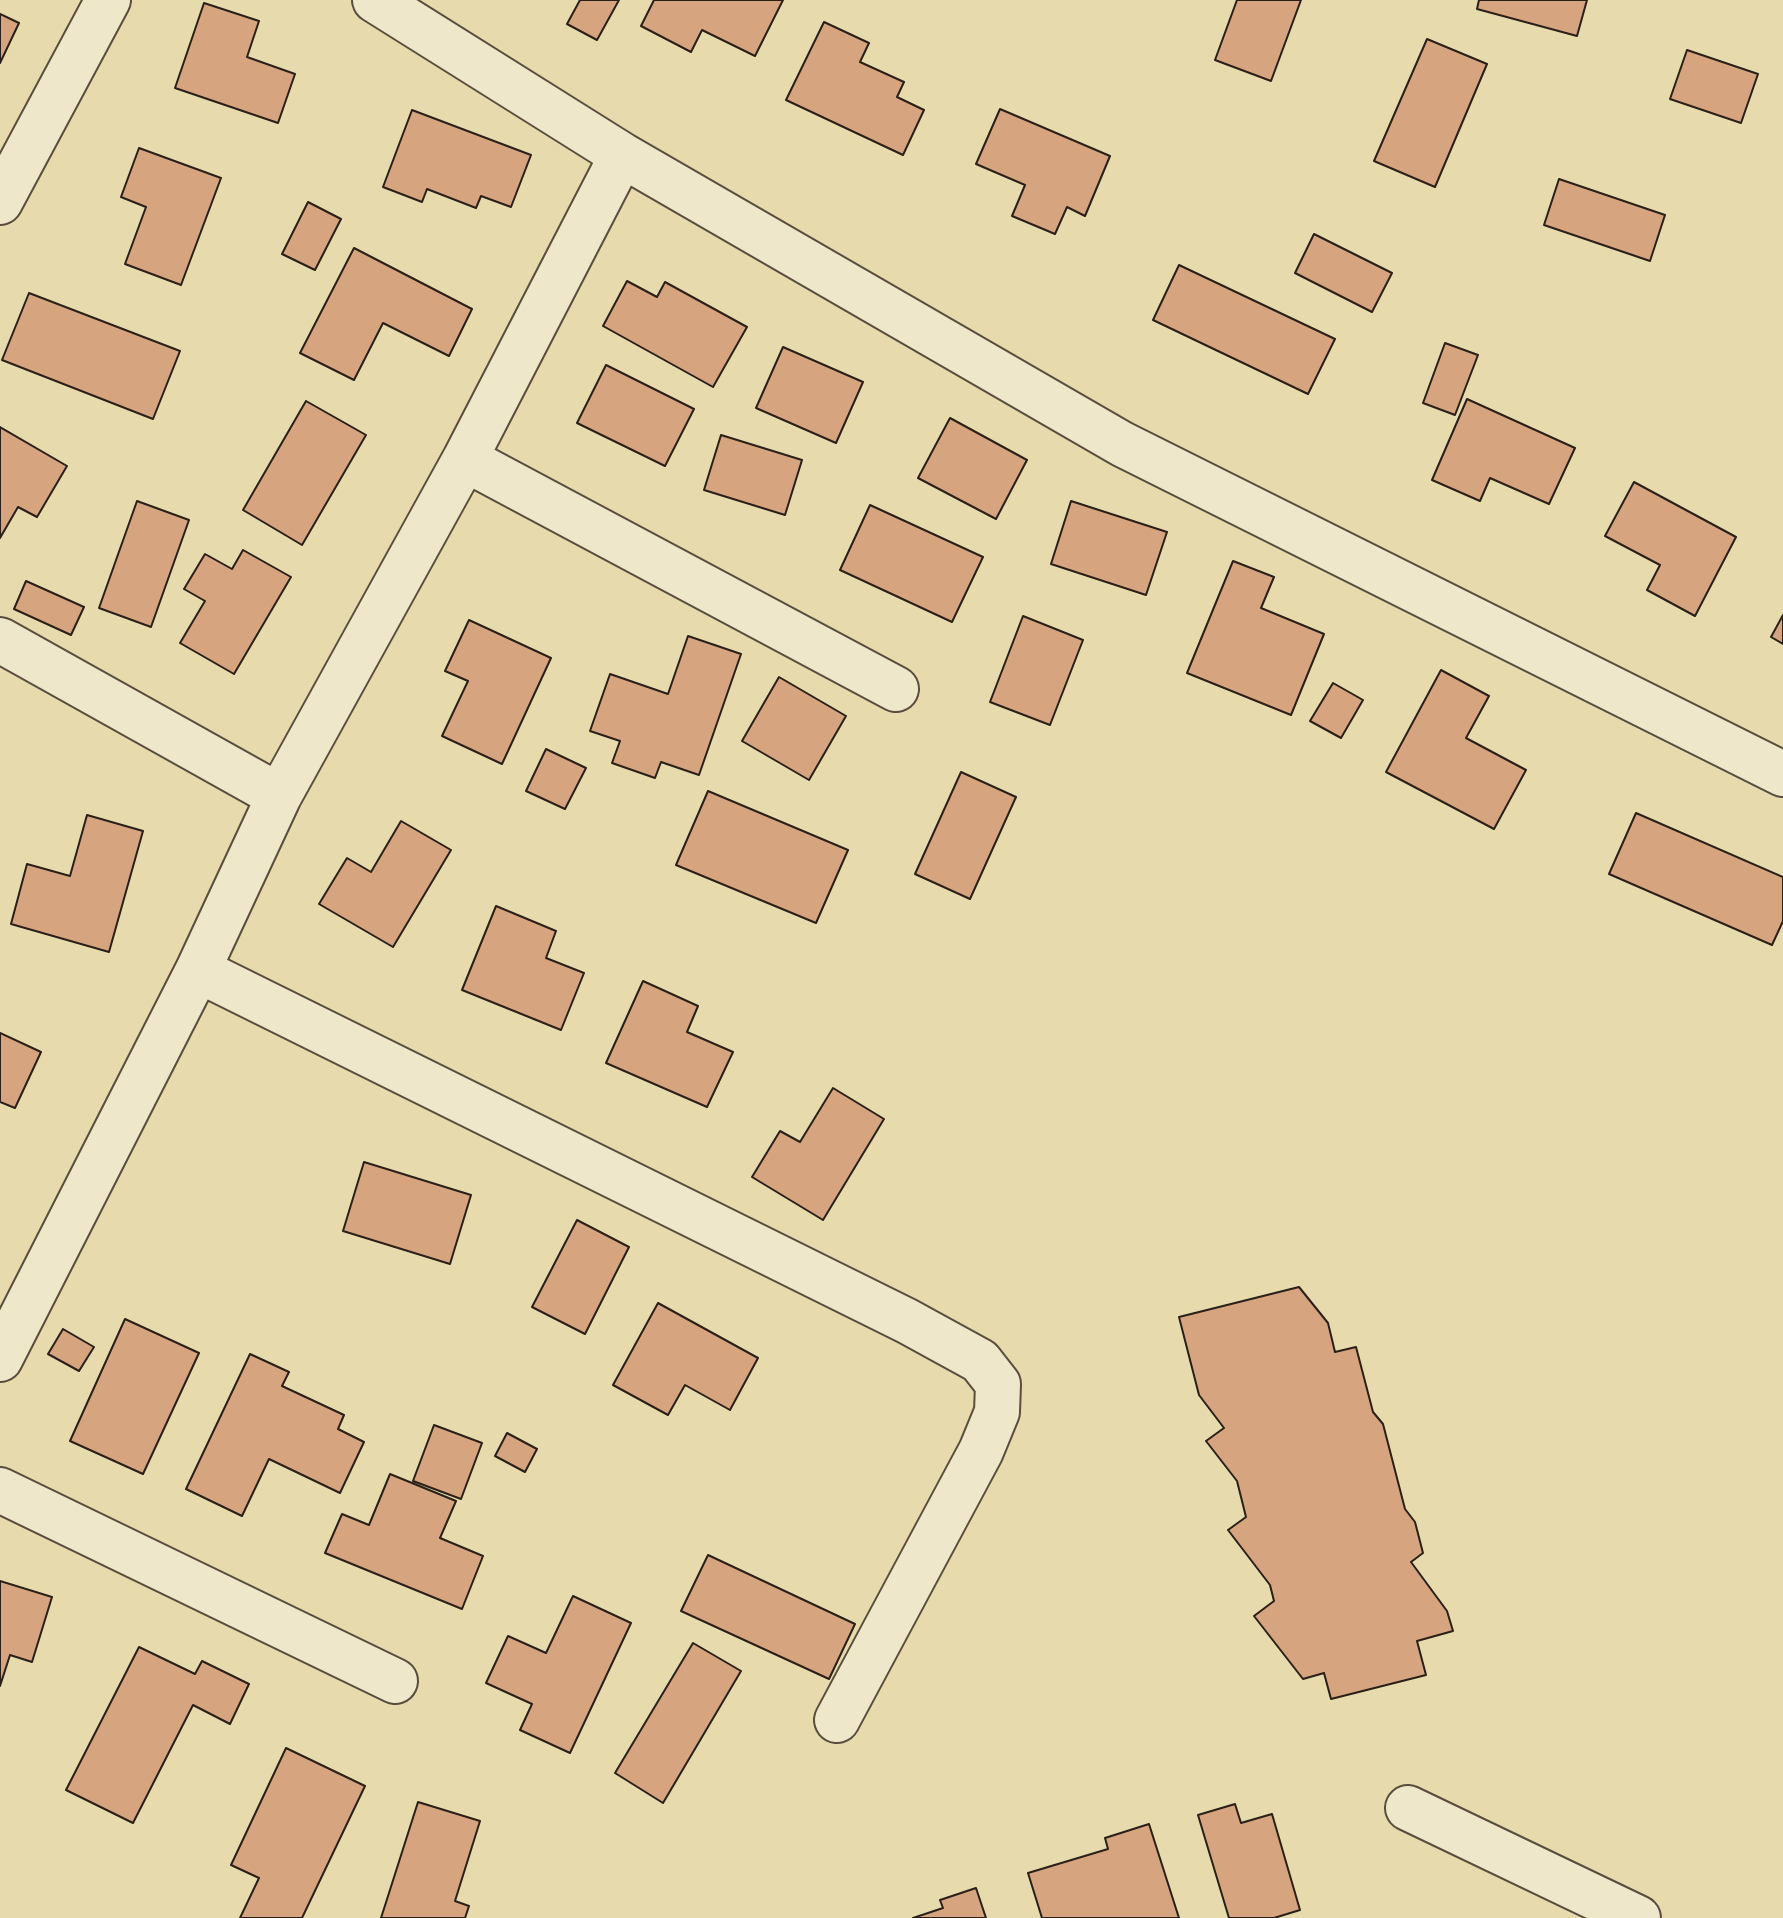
<!DOCTYPE html>
<style>
body{margin:0}
canvas{display:block;background:#e7daad}
</style>
<canvas width="1783" height="1918"></canvas>
<script>
const c = document.querySelector('canvas').getContext('2d');
c.lineJoin = 'round';
function fill(path, color) { c.fillStyle = color; c.fill(path, 'evenodd'); }
const shape = rows => new Path2D(rows.map(r => 'M' + r).join(''));
function strokePath(path, color, width, dash) { c.strokeStyle = color; c.lineWidth = width; c.lineCap = dash ? 'butt' : 'round'; c.setLineDash(dash || []); c.stroke(path); }
const building = shape([
 [580,0,619,0,597,40,567,24,580,0],
 [654,0,783,0,755,56,702,30,691,52,641,26,654,0],
 [1237,0,1301,0,1271,81,1215,60,1237,0],
 [1479,0,1587,0,1577,36,1477,9,1479,0],
 [204,3,259,21,247,57,295,74,278,123,175,88,204,3],
 [0,14,19,23,0,63,0,14],
 [824,22,869,43,860,62,904,82,897,97,924,110,903,155,786,100,824,22],
 [1427,39,1487,64,1435,187,1374,161,1427,39],
 [1687,50,1758,74,1741,123,1670,99,1687,50],
 [1000,109,1110,156,1085,216,1067,207,1055,234,1012,216,1025,185,976,164,1000,109],
 [412,110,531,155,511,207,481,196,476,208,427,189,422,202,383,187,412,110],
 [139,148,221,178,181,285,125,264,146,207,121,197,139,148],
 [1559,179,1665,215,1650,261,1544,225,1559,179],
 [308,202,341,219,315,270,282,254,308,202],
 [1314,234,1392,273,1372,312,1295,273,1314,234],
 [354,248,472,309,449,356,383,323,354,380,300,353,354,248],
 [1179,265,1335,339,1308,394,1153,320,1179,265],
 [627,281,657,297,665,282,747,327,713,387,603,326,627,281],
 [29,293,180,351,153,419,2,360,29,293],
 [1445,343,1478,355,1455,415,1423,403,1445,343],
 [783,347,863,382,836,443,756,408,783,347],
 [606,365,694,409,665,466,577,423,606,365],
 [1467,399,1575,448,1549,504,1490,478,1480,501,1432,480,1467,399],
 [306,401,366,435,302,545,243,510,306,401],
 [950,418,1027,460,996,519,918,478,950,418],
 [0,427,67,466,37,517,18,507,0,538,0,427],
 [721,435,802,460,785,515,704,490,721,435],
 [1634,482,1736,537,1695,616,1647,590,1660,565,1605,536,1634,482],
 [137,501,189,520,151,627,99,608,137,501],
 [1071,501,1167,532,1146,595,1051,564,1071,501],
 [870,505,983,557,952,622,840,570,870,505],
 [243,550,291,577,234,674,180,643,205,601,184,589,205,554,232,569,243,550],
 [1233,561,1274,577,1261,608,1324,634,1291,715,1187,673,1233,561],
 [26,581,84,607,71,635,14,609,26,581],
 [1783,615,1783,644,1771,637,1783,615],
 [1023,616,1083,640,1050,725,990,702,1023,616],
 [469,620,551,658,502,764,442,736,468,681,445,671,469,620],
 [688,636,741,654,699,775,661,762,655,778,612,763,620,741,590,731,610,674,668,694,688,636],
 [1441,670,1489,696,1466,738,1526,770,1494,829,1386,772,1441,670],
 [779,677,846,716,809,780,742,741,779,677],
 [1333,683,1363,700,1341,738,1310,721,1333,683],
 [546,749,586,768,565,809,526,791,546,749],
 [961,772,1016,797,970,899,915,874,961,772],
 [708,791,848,850,816,923,676,865,708,791],
 [1636,813,1783,877,1783,921,1772,945,1609,874,1636,813],
 [87,815,143,831,109,952,11,924,27,864,70,876,87,815],
 [401,821,451,850,393,947,319,904,347,858,371,872,401,821],
 [496,906,556,931,546,958,584,973,561,1030,462,990,496,906],
 [643,981,698,1006,687,1032,733,1052,707,1107,606,1063,643,981],
 [0,1033,41,1052,15,1108,0,1102,0,1033],
 [833,1088,884,1119,823,1220,752,1177,780,1131,800,1142,833,1088],
 [364,1162,471,1195,450,1264,343,1231,364,1162],
 [577,1220,629,1247,585,1334,532,1307,577,1220],
 [1299,1287,1328,1323,1335,1352,1356,1347,1373,1412,1383,1424,1405,1509,1415,1522,1423,1553,1411,1562,1447,1611,1453,1631,1417,1641,1426,1675,1331,1699,1324,1673,1303,1679,1254,1616,1274,1601,1270,1585,1228,1530,1246,1517,1237,1481,1206,1441,1224,1428,1199,1395,1179,1317,1299,1287],
 [658,1303,758,1358,730,1410,685,1385,668,1415,613,1385,658,1303],
 [125,1319,199,1353,143,1474,70,1441,125,1319],
 [63,1329,94,1347,79,1371,48,1354,63,1329],
 [250,1354,289,1372,282,1386,344,1415,338,1429,364,1442,340,1493,269,1459,242,1516,186,1489,250,1354],
 [434,1425,482,1443,461,1499,413,1481,434,1425],
 [507,1433,537,1449,525,1472,495,1456,507,1433],
 [390,1474,456,1501,440,1538,483,1556,462,1609,325,1553,342,1514,369,1525,390,1474],
 [708,1555,855,1624,829,1679,681,1611,708,1555],
 [0,1581,52,1597,32,1662,10,1655,0,1686,0,1581],
 [573,1596,631,1623,570,1753,520,1730,532,1704,486,1683,508,1636,546,1653,573,1596],
 [693,1643,741,1671,663,1803,615,1773,693,1643],
 [139,1647,195,1674,202,1661,249,1684,230,1724,193,1705,133,1823,66,1790,139,1647],
 [286,1748,365,1786,302,1918,240,1918,259,1878,231,1865,286,1748],
 [418,1802,480,1821,455,1901,469,1906,465,1918,381,1918,418,1802],
 [1235,1804,1241,1823,1272,1814,1300,1910,1274,1918,1229,1918,1198,1815,1235,1804],
 [1149,1824,1179,1918,1042,1918,1028,1873,1108,1849,1105,1838,1149,1824],
 [976,1888,986,1918,913,1918,943,1908,940,1900,976,1888]
]);
const minor = shape([
 [375,0,622,155,1122,444,1783,774],
 [0,202,108,0],
 [465,459,896,689],
 [0,640,279,796],
 [198,970,907,1321,980,1361,998,1384,997,1412,981,1451,837,1720],
 [0,1359,198,970,279,796,465,459,622,155],
 [0,1490,395,1681],
 [1408,1808,1638,1918]
]);
fill(building, '#d6a47f');
strokePath(building, '#2a2018', 2);
strokePath(minor, '#594e3d', 48);
strokePath(minor, '#efe7ca', 44);
</script>
